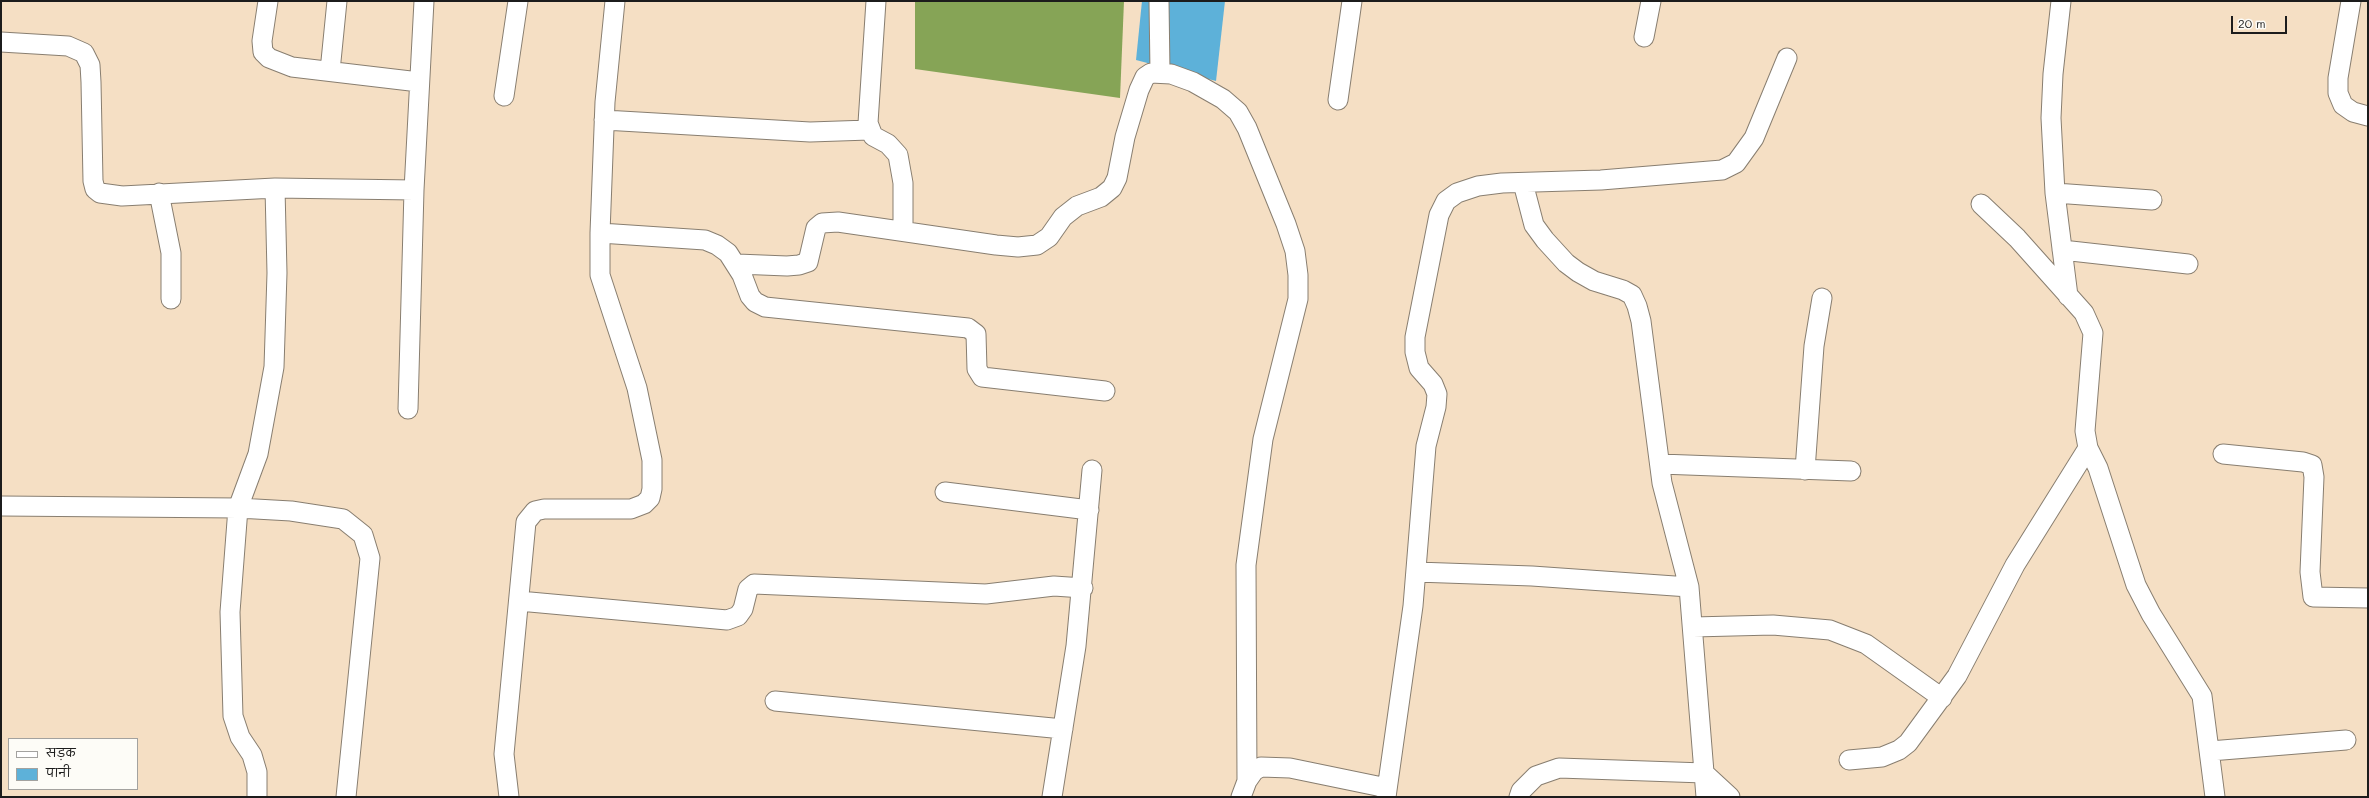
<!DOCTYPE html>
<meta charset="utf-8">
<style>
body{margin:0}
#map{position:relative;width:2369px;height:798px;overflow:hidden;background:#f5dfc4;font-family:Mali,"Playpen Sans Deva",sans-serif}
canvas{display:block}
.frame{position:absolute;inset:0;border:2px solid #1c1c1c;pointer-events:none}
.legend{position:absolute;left:8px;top:738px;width:130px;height:52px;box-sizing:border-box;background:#fdfcf7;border:1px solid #a3a29f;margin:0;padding:5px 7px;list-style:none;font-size:12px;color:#1c1c1c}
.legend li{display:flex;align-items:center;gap:8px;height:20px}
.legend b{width:20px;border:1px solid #a3a29f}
.scale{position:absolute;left:2231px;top:16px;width:56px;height:18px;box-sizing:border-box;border:2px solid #1c1c1c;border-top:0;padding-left:5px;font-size:12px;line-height:14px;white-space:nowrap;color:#1c1c1c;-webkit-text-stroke:3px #fdfcf7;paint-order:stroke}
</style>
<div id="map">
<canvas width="2369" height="798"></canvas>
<div class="frame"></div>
<ul class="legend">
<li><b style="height:5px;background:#fff"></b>सड़क</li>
<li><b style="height:11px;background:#5db1d9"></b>पानी</li>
</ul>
<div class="scale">20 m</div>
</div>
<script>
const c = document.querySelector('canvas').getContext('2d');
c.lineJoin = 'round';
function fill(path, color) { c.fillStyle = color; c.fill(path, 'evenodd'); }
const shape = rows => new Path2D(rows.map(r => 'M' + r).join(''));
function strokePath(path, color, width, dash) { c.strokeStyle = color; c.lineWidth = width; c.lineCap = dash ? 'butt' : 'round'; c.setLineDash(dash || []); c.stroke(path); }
const forest = shape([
 [915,1,1124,1,1120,98,915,69]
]);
const water = shape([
 [1142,1,1225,1,1216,81,1136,60]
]);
const minor = shape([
 [268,1,262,41,263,52,269,58,292,67,419,82],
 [876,1,868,123,873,136,888,144,898,155,903,183,903,231],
 [1159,1,1160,72],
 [2061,1,2053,74,2051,118,2055,193,2068,296],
 [2351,1,2338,78,2338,93,2343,105,2353,112,2368,116],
 [1644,37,1651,1],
 [1,42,68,46,84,53,90,65,91,82,93,181,95,189,100,193,122,196,275,188,414,190],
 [330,71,337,1],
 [504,96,518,1],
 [1338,100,1352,1],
 [604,120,810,132,869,130],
 [1523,183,1534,225,1545,240,1566,263,1578,272,1594,281,1623,290,1632,295,1637,306,1641,321,1662,483,1689,587,1706,797],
 [159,193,171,253,171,299],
 [2055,193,2152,200],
 [1981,204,2017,238,2084,313,2093,333,2085,431,2088,448,2098,468,2136,585,2151,614,2202,696,2215,797],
 [600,233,705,240,717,245,728,253,742,275,750,296,755,302,765,307,968,328,976,334,977,369,982,377,1105,391],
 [2062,250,2188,264],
 [737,264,787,266,799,265,808,262,816,228,822,223,838,222,996,245,1018,247,1037,245,1049,237,1063,217,1077,206,1101,197,1112,188,1117,178,1125,137,1139,90,1145,77,1151,73,1171,74,1193,82,1223,99,1238,112,1247,128,1286,224,1295,251,1298,275,1298,299,1263,439,1246,565,1247,781],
 [408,409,414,190,424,1],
 [2223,454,2303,462,2312,465,2314,477,2310,572,2313,597,2368,598],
 [1660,464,1851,471],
 [1805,470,1814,346,1822,298],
 [945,492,1089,510],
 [1,506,238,508,291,511,343,519,363,535,370,558,346,797],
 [1416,572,1532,576,1689,587],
 [519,601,727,620,738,616,743,609,748,589,754,584,986,594,1054,586,1083,588],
 [1693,627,1773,625,1830,630,1866,644,1942,698],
 [775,701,1063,729],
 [2210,751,2346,740],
 [1849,760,1882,757,1899,750,1908,743,1957,676,2015,565,2088,448],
 [257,797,257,772,252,755,240,737,233,716,230,612,238,508,258,454,274,367,277,273,275,188],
 [509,797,504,754,526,522,535,511,544,509,631,509,644,504,650,498,652,489,652,460,637,388,600,275,600,233,605,102,615,1],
 [1052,797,1076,646,1092,470],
 [1241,797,1247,781,1254,771,1261,767,1290,768,1387,788],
 [1386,797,1413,606,1426,446,1436,407,1437,394,1433,384,1419,368,1415,352,1415,337,1439,215,1446,201,1457,193,1478,186,1502,183,1601,180,1722,170,1736,163,1754,138,1787,58],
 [1519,797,1521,791,1536,776,1559,768,1704,773,1730,797]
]);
fill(forest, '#86a456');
fill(water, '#5db1d9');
strokePath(minor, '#887e70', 21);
strokePath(minor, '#fff', 19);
</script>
